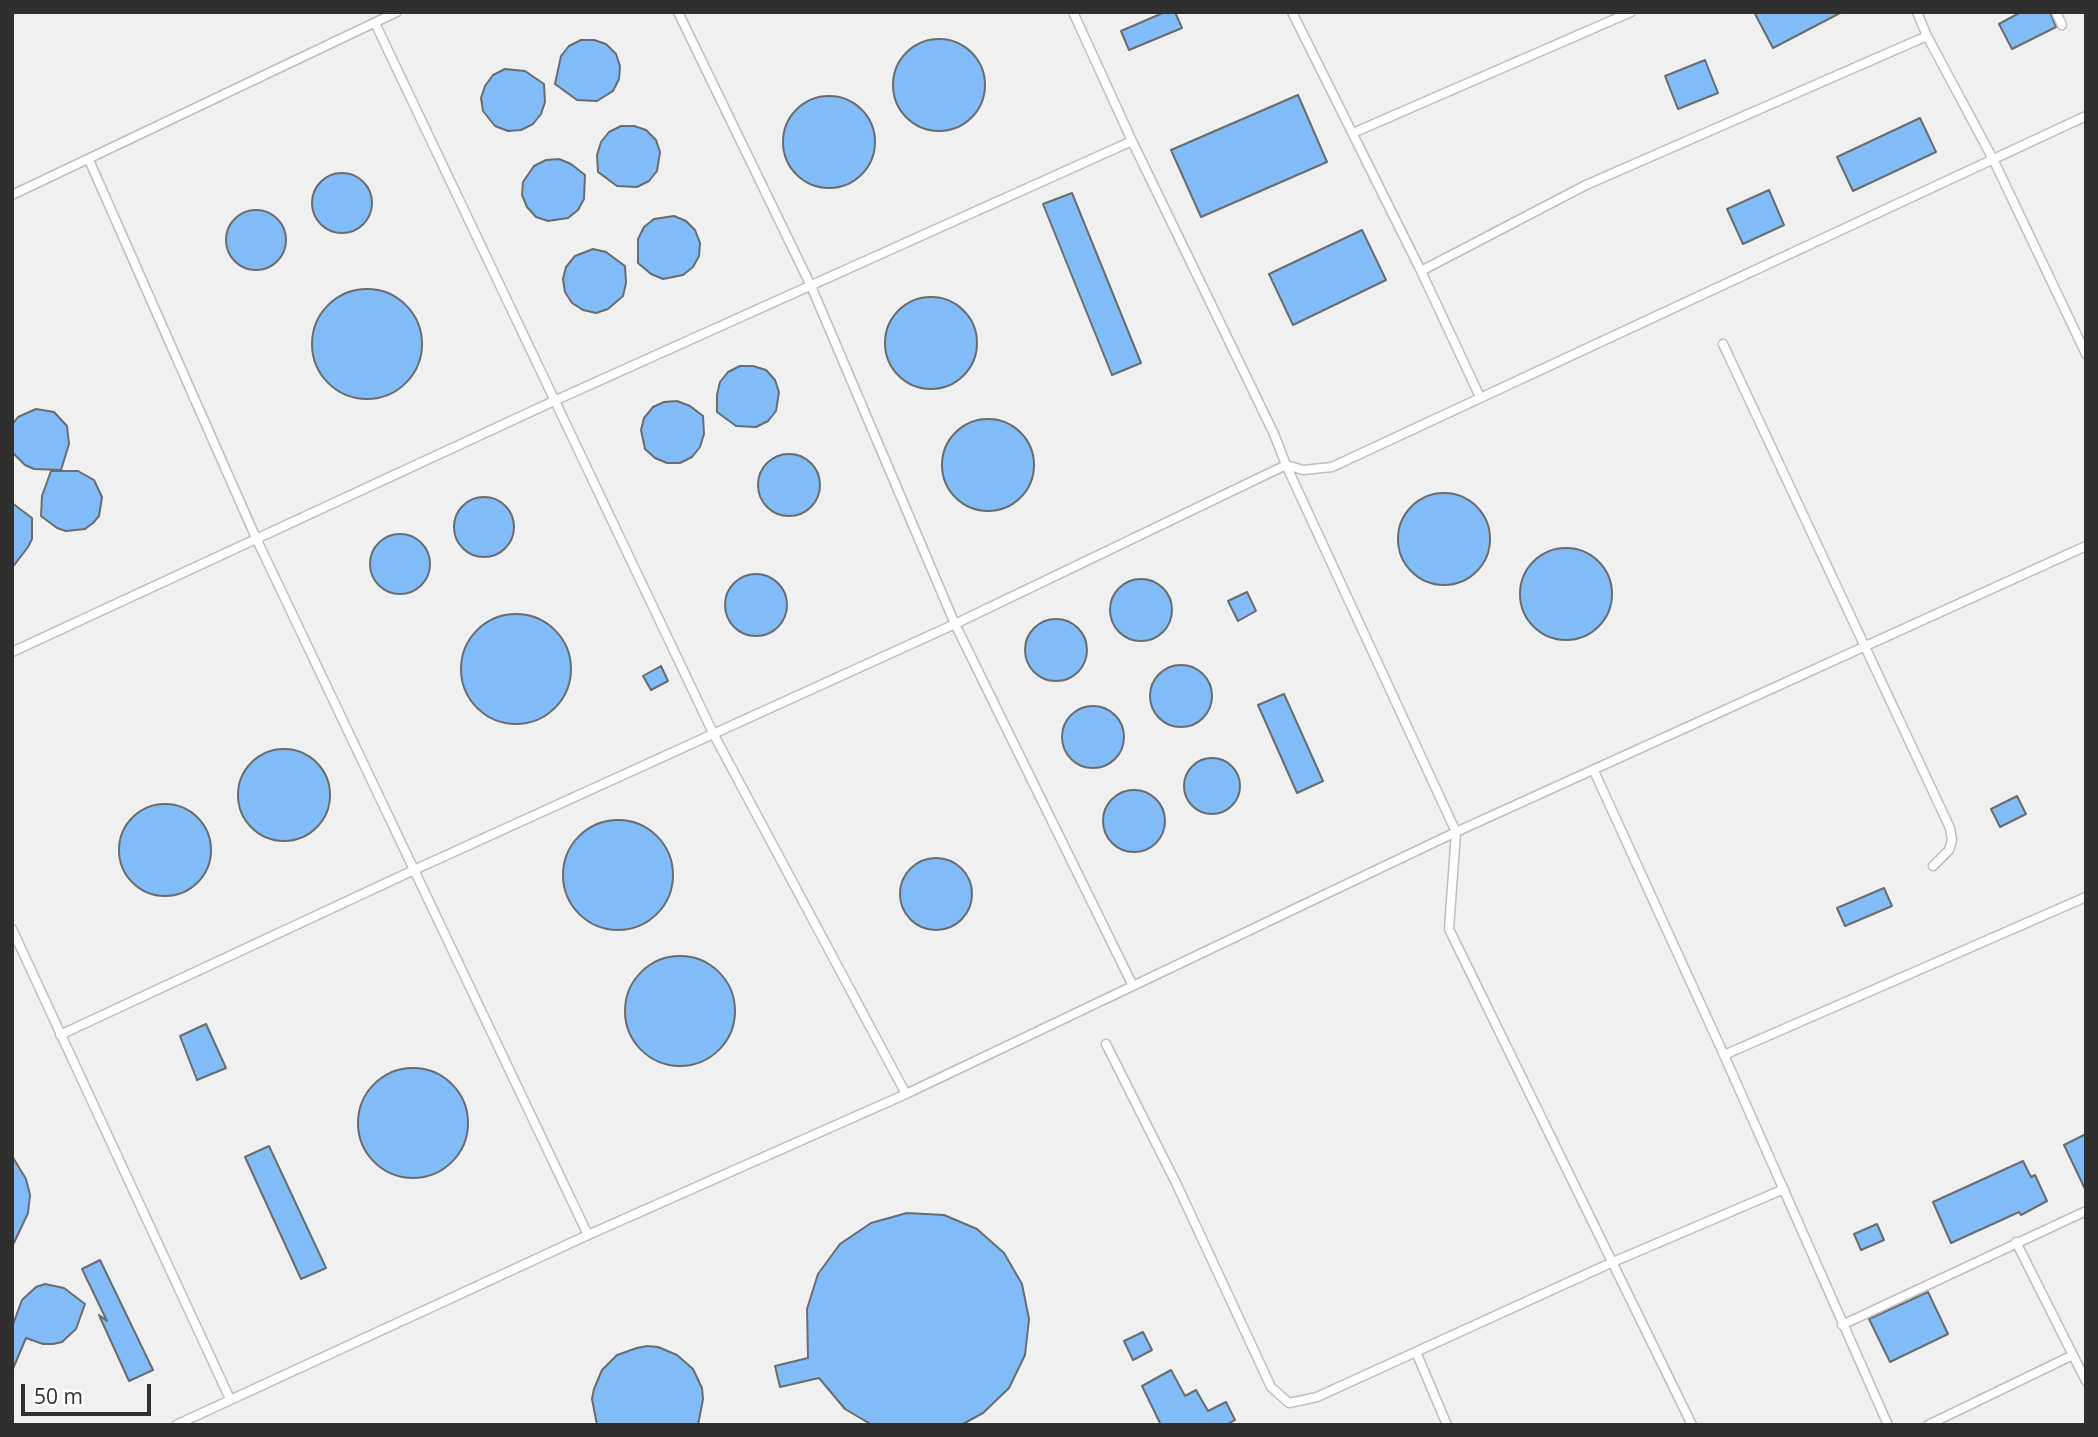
<!DOCTYPE html>
<style>
body{margin:0}
#map{position:relative;width:2098px;height:1437px;overflow:hidden;background:#eff0f2;font-family:"Open Sans",sans-serif}
canvas{display:block}
.frame{position:absolute;inset:0;border:14px solid #2f2f30;pointer-events:none}
.scale{position:absolute;left:21px;top:1384px;width:130px;height:32px;box-sizing:border-box;border:4px solid #2f2f30;border-top:0;padding-left:9px;font-size:21px;line-height:24px;white-space:nowrap;color:#2f2f30;-webkit-text-stroke:5px #fff;paint-order:stroke}
</style>
<div id="map">
<canvas width="2098" height="1437"></canvas>
<div class="frame"></div>
<div class="scale">50 m</div>
</div>
<script>
const c = document.querySelector('canvas').getContext('2d');
c.lineJoin = 'round';
function fill(path, color) { c.fillStyle = color; c.fill(path, 'evenodd'); }
const shape = rows => new Path2D(rows.map(r => 'M' + r).join(''));
function strokePath(path, color, width, dash) { c.strokeStyle = color; c.lineWidth = width; c.lineCap = dash ? 'butt' : 'round'; c.setLineDash(dash || []); c.stroke(path); }
const building = shape([
 [1165,12,1175,12,1182,28,1129,50,1121,31,1165,12],
 [1754,12,1842,12,1773,48,1754,12],
 [2021,12,2050,12,2056,27,2012,49,1999,24,2021,12],
 '893 85a46 46 0 1 1 92 0a46 46 0 1 1-92 0Z',
 [581,40,594,40,606,44,616,54,620,66,619,79,613,91,597,101,577,100,555,84,561,56,569,46,581,40],
 [1705,60,1718,93,1678,109,1665,76,1705,60],
 [505,69,525,71,544,84,545,102,541,114,533,124,521,130,508,131,495,126,483,111,481,98,485,86,493,75,505,69],
 [1298,95,1327,162,1201,217,1171,150,1298,95],
 '783 142a46 46 0 1 1 92 0a46 46 0 1 1-92 0Z',
 [1920,118,1936,152,1853,191,1837,157,1920,118],
 [621,126,634,126,646,130,656,140,660,152,657,171,649,181,637,187,617,186,598,172,597,155,601,142,609,132,621,126],
 [559,159,571,164,585,175,584,199,578,210,568,218,548,221,536,217,527,207,522,195,523,182,534,166,546,160,559,159],
 '312 203a30 30 0 1 1 60 0a30 30 0 1 1-60 0Z',
 [1769,190,1784,225,1743,244,1727,209,1769,190],
 [1072,193,1141,363,1112,375,1043,204,1072,193],
 '226 240a30 30 0 1 1 60 0a30 30 0 1 1-60 0Z',
 [674,216,686,221,695,230,700,243,699,256,693,267,683,275,663,279,651,274,638,263,638,239,644,227,654,219,674,216],
 [1362,230,1386,280,1293,325,1269,274,1362,230],
 [593,249,606,252,625,266,626,283,623,296,608,309,596,313,583,310,572,303,565,292,563,279,566,267,575,256,593,249],
 '312 344a55 55 0 1 1 110 0a55 55 0 1 1-110 0Z',
 '885 343a46 46 0 1 1 92 0a46 46 0 1 1-92 0Z',
 [740,366,753,366,766,370,775,380,779,392,776,411,768,421,756,427,736,426,717,412,717,395,720,382,728,372,740,366],
 [677,401,690,406,703,416,704,434,700,447,692,457,680,463,667,463,655,458,645,449,641,430,644,418,653,407,664,402,677,401],
 [36,409,54,412,67,426,69,444,61,470,34,469,25,465,12,452,12,425,18,417,36,409],
 '942 465a46 46 0 1 1 92 0a46 46 0 1 1-92 0Z',
 '758 485a31 31 0 1 1 62 0a31 31 0 1 1-62 0Z',
 [51,471,78,471,94,480,102,497,99,516,93,523,85,529,66,531,57,528,41,516,42,496,51,471],
 '1398 539a46 46 0 1 1 92 0a46 46 0 1 1-92 0Z',
 '454 527a30 30 0 1 1 60 0a30 30 0 1 1-60 0Z',
 [12,503,32,518,32,539,28,547,12,568,12,503],
 '370 564a30 30 0 1 1 60 0a30 30 0 1 1-60 0Z',
 '1520 594a46 46 0 1 1 92 0a46 46 0 1 1-92 0Z',
 '725 605a31 31 0 1 1 62 0a31 31 0 1 1-62 0Z',
 '1110 610a31 31 0 1 1 62 0a31 31 0 1 1-62 0Z',
 [1247,592,1256,611,1238,621,1228,601,1247,592],
 '461 669a55 55 0 1 1 110 0a55 55 0 1 1-110 0Z',
 '1025 650a31 31 0 1 1 62 0a31 31 0 1 1-62 0Z',
 '1150 696a31 31 0 1 1 62 0a31 31 0 1 1-62 0Z',
 [661,666,668,681,651,690,643,676,661,666],
 [1284,694,1323,781,1297,793,1258,705,1284,694],
 '1062 737a31 31 0 1 1 62 0a31 31 0 1 1-62 0Z',
 '238 795a46 46 0 1 1 92 0a46 46 0 1 1-92 0Z',
 '1184 786a28 28 0 1 1 56 0a28 28 0 1 1-56 0Z',
 '1103 821a31 31 0 1 1 62 0a31 31 0 1 1-62 0Z',
 [2017,796,2026,814,2000,827,1991,809,2017,796],
 '119 850a46 46 0 1 1 92 0a46 46 0 1 1-92 0Z',
 '563 875a55 55 0 1 1 110 0a55 55 0 1 1-110 0Z',
 '900 894a36 36 0 1 1 72 0a36 36 0 1 1-72 0Z',
 [1884,888,1892,906,1845,926,1837,908,1884,888],
 '625 1011a55 55 0 1 1 110 0a55 55 0 1 1-110 0Z',
 [206,1024,226,1068,197,1080,180,1036,206,1024],
 '358 1123a55 55 0 1 1 110 0a55 55 0 1 1-110 0Z',
 [2086,1134,2086,1191,2064,1145,2086,1134],
 [269,1146,326,1268,301,1279,245,1157,269,1146],
 [12,1156,26,1179,30,1195,28,1213,12,1247,12,1156],
 [2023,1161,2031,1177,2035,1175,2047,1201,2021,1215,2019,1212,1951,1243,1933,1202,2023,1161],
 [907,1213,944,1215,977,1229,1004,1253,1022,1284,1029,1319,1025,1355,1009,1388,983,1413,961,1425,872,1425,845,1409,819,1378,780,1387,775,1366,808,1358,807,1309,818,1274,840,1244,871,1223,907,1213],
 [1877,1224,1884,1240,1861,1250,1854,1234,1877,1224],
 [100,1260,153,1370,129,1381,99,1315,107,1321,82,1269,100,1260],
 [45,1284,64,1288,85,1304,76,1329,62,1342,53,1344,43,1344,26,1338,12,1371,12,1327,22,1300,36,1287,45,1284],
 [1928,1292,1948,1334,1890,1362,1869,1319,1928,1292],
 [1143,1332,1152,1350,1133,1360,1124,1341,1143,1332],
 [647,1346,658,1347,677,1355,693,1369,702,1388,703,1399,698,1425,597,1425,592,1399,594,1389,602,1370,617,1355,637,1348,647,1346],
 [1171,1370,1185,1396,1196,1390,1208,1411,1226,1402,1235,1420,1226,1425,1161,1425,1142,1386,1171,1370]
]);
const lane = shape([
 [678,12,811,286,955,624,1133,986],
 [1073,12,1132,141,1274,434,1286,465,1456,832,1449,929,1692,1425],
 [1292,12,1421,271,1480,397],
 [1917,12,1927,36,1994,161,2086,354],
 [2056,12,2062,25],
 [375,23,714,735,906,1094],
 [1353,133,1631,12],
 [89,160,256,538,588,1235],
 [12,195,397,12],
 [1421,271,1586,185,1927,36],
 [1723,344,1950,828,1952,840,1949,850,1933,866],
 [12,652,554,401,1132,141],
 [1594,771,1724,1055,1888,1425],
 [12,929,230,1399],
 [60,1035,414,870,955,624,1286,465,1303,470,1332,467,2086,116],
 [1106,1044,1177,1185,1271,1387,1289,1403,1317,1397,1613,1262,1784,1189],
 [1724,1055,2086,897],
 [2016,1242,2086,1381],
 [1842,1325,2086,1211],
 [1416,1352,1447,1425],
 [176,1425,588,1235,906,1094,1456,832,2086,546],
 [1928,1425,2073,1355]
]);
fill(building, '#81bcf8');
strokePath(building, '#6a6c6d', 2);
strokePath(lane, '#bcbebf', 11);
strokePath(lane, '#fff', 8);
</script>
